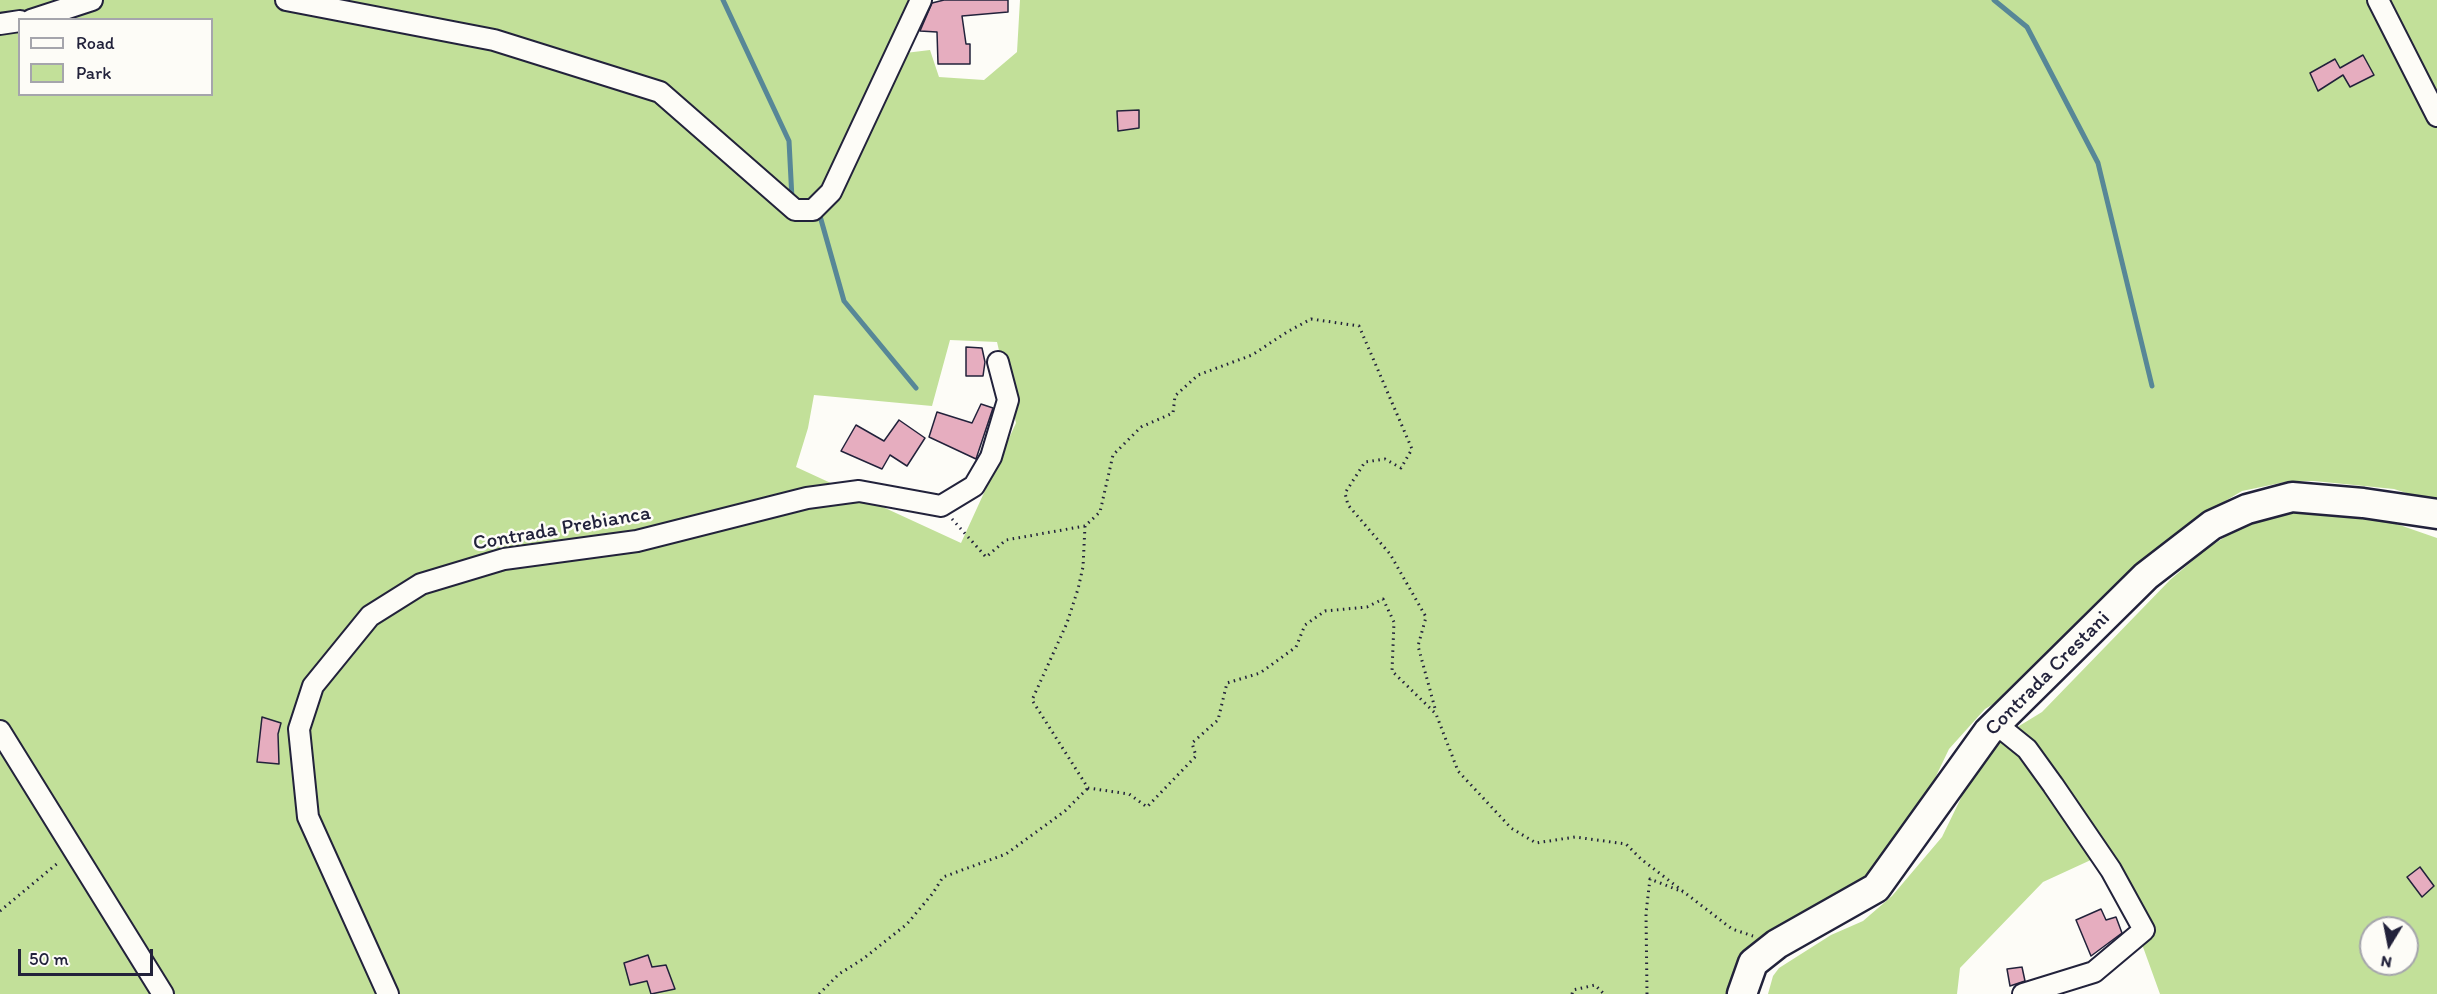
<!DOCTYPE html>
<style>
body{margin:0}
#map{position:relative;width:2437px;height:994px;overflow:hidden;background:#fdfcf7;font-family:Itim,sans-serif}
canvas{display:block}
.legend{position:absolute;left:18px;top:18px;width:195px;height:78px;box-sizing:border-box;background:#fdfcf7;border:2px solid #a5a5ac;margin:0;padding:8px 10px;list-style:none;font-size:18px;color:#22223b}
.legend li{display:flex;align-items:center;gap:12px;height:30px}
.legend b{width:30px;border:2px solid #a5a5ac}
.north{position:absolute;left:2359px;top:916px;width:60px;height:60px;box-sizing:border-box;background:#fdfcf7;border:2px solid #a5a5ac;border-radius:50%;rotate:190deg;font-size:16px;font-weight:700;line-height:24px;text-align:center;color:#22223b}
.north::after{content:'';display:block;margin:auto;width:21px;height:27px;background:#22223b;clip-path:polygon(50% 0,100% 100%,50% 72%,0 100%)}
.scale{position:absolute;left:18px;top:949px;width:135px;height:27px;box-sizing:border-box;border:3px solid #22223b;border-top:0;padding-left:8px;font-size:18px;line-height:21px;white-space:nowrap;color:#22223b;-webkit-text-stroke:4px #fdfcf7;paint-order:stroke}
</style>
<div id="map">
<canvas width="2437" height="994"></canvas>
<ul class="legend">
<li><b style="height:8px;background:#fdfcf7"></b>Road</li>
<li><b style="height:16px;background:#c2e099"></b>Park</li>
</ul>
<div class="north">N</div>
<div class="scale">50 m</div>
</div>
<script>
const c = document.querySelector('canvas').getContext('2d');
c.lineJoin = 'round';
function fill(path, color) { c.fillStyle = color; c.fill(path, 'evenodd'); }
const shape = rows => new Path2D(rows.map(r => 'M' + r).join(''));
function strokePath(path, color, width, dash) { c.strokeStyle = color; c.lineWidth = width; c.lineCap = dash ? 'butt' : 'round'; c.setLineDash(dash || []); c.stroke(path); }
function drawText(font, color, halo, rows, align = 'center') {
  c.font = font + ' Itim,sans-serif'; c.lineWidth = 5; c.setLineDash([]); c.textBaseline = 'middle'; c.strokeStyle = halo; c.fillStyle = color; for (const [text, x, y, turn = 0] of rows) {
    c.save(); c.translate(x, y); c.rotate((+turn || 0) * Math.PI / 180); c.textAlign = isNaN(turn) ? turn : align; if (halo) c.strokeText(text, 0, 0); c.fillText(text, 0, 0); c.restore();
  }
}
const green = shape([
 [0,0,914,0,897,54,930,50,939,77,984,80,1017,52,1020,0,2437,0,2437,503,2394,489,2314,481,2290,481,2242,491,2187,524,2148,557,2022,687,1985,709,1949,749,1915,820,1868,874,1735,994,0,994],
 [20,20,212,20,212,94,20,94],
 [950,340,997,342,1016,423,961,543,796,467,808,428,814,395,932,406],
 [2292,513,2313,513,2388,521,2437,538,2437,994,2160,994,2130,911,2093,859,2043,882,1960,968,1957,994,1768,994,1773,976,1779,968,1831,935,1863,921,1892,896,1942,837,1976,767,2006,734,2042,712,2170,580,2205,550,2231,533,2253,521],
 [2371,928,2407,928,2407,964,2371,964]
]);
const stream = shape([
 [723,0,789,141,792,199],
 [1994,0,2027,27,2098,163,2152,386],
 [820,216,844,301,916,388]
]);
const building = shape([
 [944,0,1008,0,1008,12,962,16,966,44,970,44,970,64,938,64,937,32,920,31,932,3,944,0],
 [2363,55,2374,75,2350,87,2343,75,2318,91,2310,73,2335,59,2340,68,2363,55],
 [1139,110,1139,128,1118,131,1117,111,1139,110],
 [966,347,982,348,985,362,983,376,966,376,966,347],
 [981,404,993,408,976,459,929,437,937,412,972,423,981,404],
 [899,420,925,438,907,466,890,455,882,469,841,451,856,425,884,441,899,420],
 [262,717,281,723,278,734,279,764,257,762,262,717],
 [2420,867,2434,886,2422,897,2407,877,2420,867],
 [2101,909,2106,920,2116,917,2122,933,2091,956,2076,920,2101,909],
 [648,955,652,967,666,965,675,989,651,994,647,981,630,985,624,963,648,955],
 [2022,967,2025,981,2010,986,2007,969,2022,967]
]);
const path = shape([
 [952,519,986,557,1006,540,1085,526,1100,512,1113,455,1141,427,1173,413,1175,396,1198,375,1252,355,1287,332,1311,319,1359,326,1412,449,1401,468,1385,459,1365,462,1345,493,1348,505,1390,554,1426,617,1418,646,1436,712],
 [1085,526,1083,567,1078,589,1067,623,1032,700,1088,788,1129,794,1147,807,1196,756,1192,743,1218,720,1227,683,1260,673,1296,647,1305,625,1325,611,1367,607,1383,599,1394,622,1392,671,1436,714,1458,771,1511,828,1536,843,1575,837,1626,844,1641,859,1732,929,1753,936],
 [0,911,59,862],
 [819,994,839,974,863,959,907,924,933,893,943,877,1006,854,1065,811,1088,788],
 [1572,994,1573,990,1595,985,1604,994],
 [1647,994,1646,913,1650,879,1683,892]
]);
const street = shape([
 [286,0,494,40,660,92,795,210,813,210,831,192,921,0],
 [2378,0,2437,116],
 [31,20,92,0],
 [0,24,20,21],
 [1996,724,2027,749,2053,785,2111,870,2144,930,2094,972,2023,994],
 [0,731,163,994],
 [388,994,308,817,299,729,313,686,370,616,421,584,504,559,637,541,807,498,859,491,941,506,974,486,991,457,1008,400,998,362]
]);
const secondary = shape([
 [1742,994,1753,963,1777,944,1876,888,1988,732,2146,576,2212,525,2247,509,2292,497,2363,503,2437,514]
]);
const streetNames = [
 ["Contrada Prebianca",562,529,-10],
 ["Contrada Crestani",2048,674,-45]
];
fill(green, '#c2e099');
strokePath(stream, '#578797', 5);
fill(building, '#e6adbf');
strokePath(building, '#22223b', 1.5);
strokePath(street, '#22223b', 24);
strokePath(secondary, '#22223b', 33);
strokePath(path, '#22223b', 3, [1.5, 4.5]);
strokePath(street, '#fdfcf7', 20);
strokePath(secondary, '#fdfcf7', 28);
drawText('21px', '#22223b', '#fdfcf7', streetNames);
</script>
